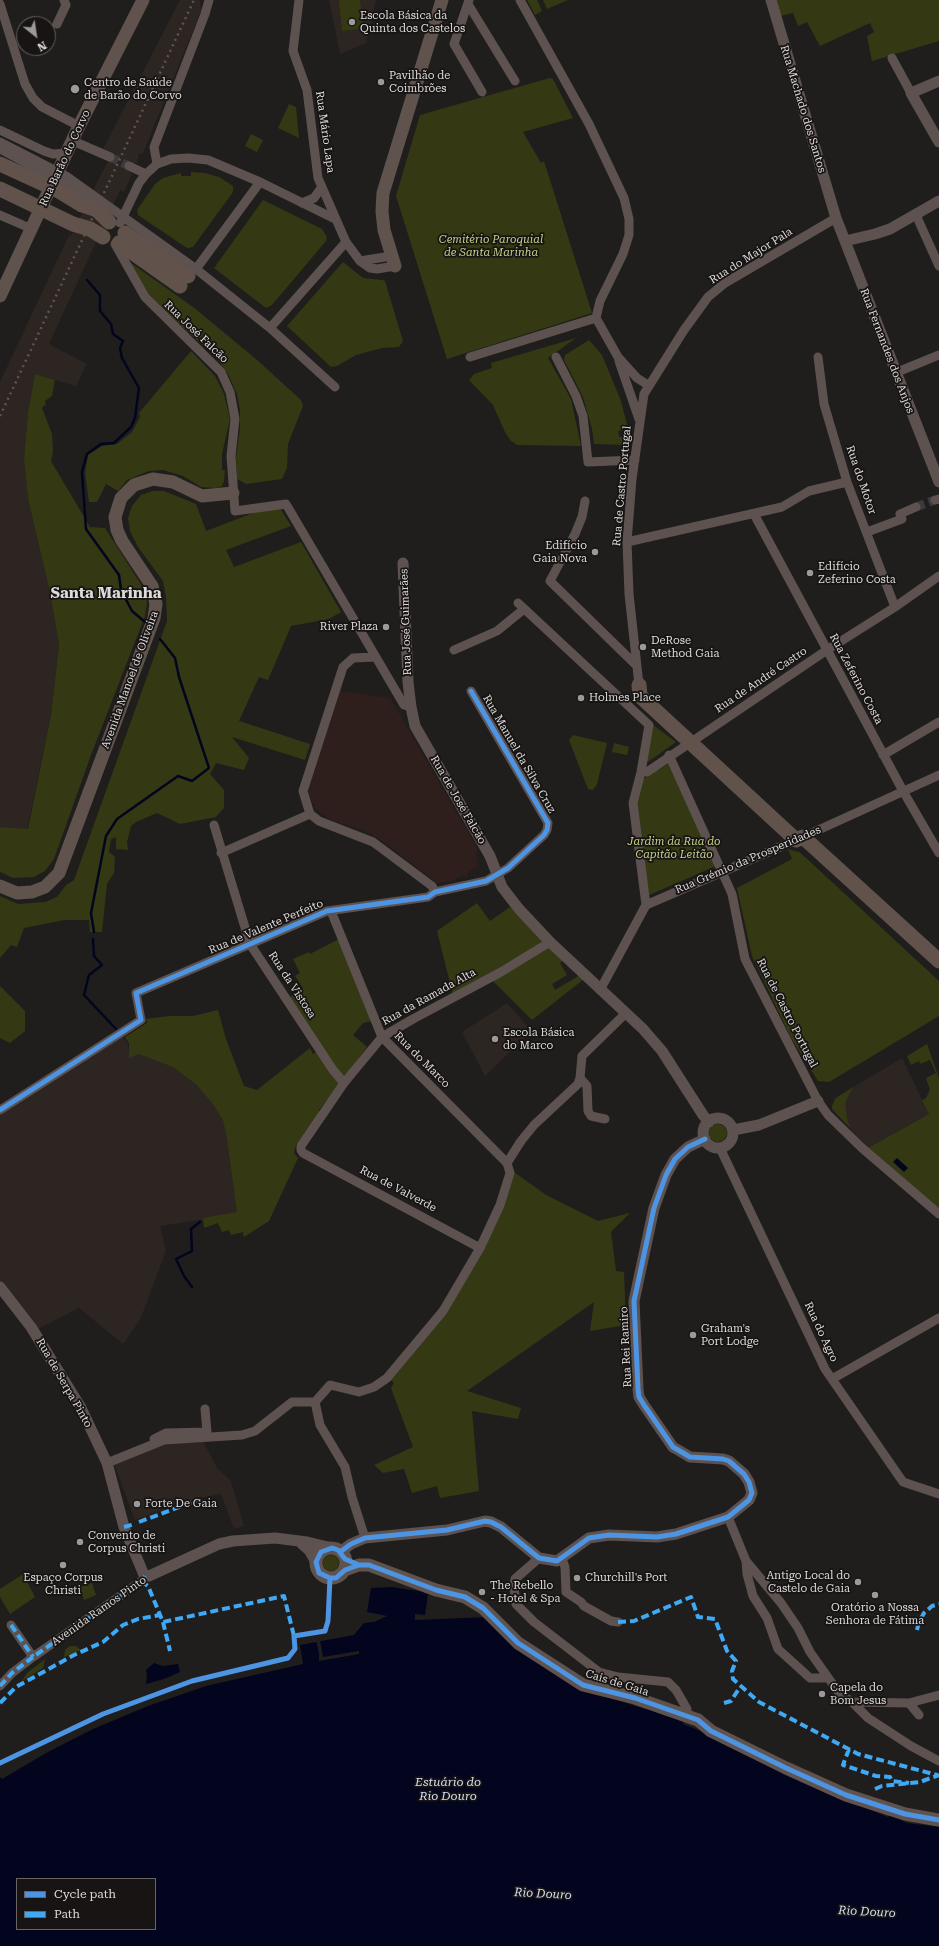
<!DOCTYPE html>
<meta charset="utf-8">
<style>
body{margin:0}
#map{position:relative;width:939px;height:1946px;overflow:hidden;background:#1f1e1d;font-family:"Roboto Serif",serif}
canvas{display:block}
.legend{position:absolute;left:16px;top:1878px;width:140px;height:52px;box-sizing:border-box;background:#171413;border:1px solid #676463;margin:0;padding:5px 7px;list-style:none;font-size:12px;color:#dedcdb}
.legend li{display:flex;align-items:center;gap:8px;height:20px}
.legend b{width:20px;border:1px solid #676463}
.north{position:absolute;left:16px;top:16px;width:40px;height:40px;box-sizing:border-box;background:#171413;border:1px solid #676463;border-radius:50%;rotate:150deg;font-size:11px;font-weight:700;line-height:16px;text-align:center;color:#dedcdb}
.north::after{content:'';display:block;margin:auto;width:14px;height:18px;background:#9b9a98;clip-path:polygon(50% 0,100% 100%,50% 72%,0 100%)}
</style>
<div id="map">
<canvas width="939" height="1946"></canvas>
<ul class="legend">
<li><b style="height:5px;background:#4d94e3"></b>Cycle path</li>
<li><b style="height:5px;background:#3fa9f5"></b>Path</li>
</ul>
<div class="north">N</div>
</div>
<script>
const c = document.querySelector('canvas').getContext('2d');
c.lineJoin = 'round';
function fill(path, color) { c.fillStyle = color; c.fill(path, 'evenodd'); }
const shape = rows => new Path2D(rows.map(r => 'M' + r).join(''));
function strokePath(path, color, width, dash) { c.strokeStyle = color; c.lineWidth = width; c.lineCap = dash ? 'butt' : 'round'; c.setLineDash(dash || []); c.stroke(path); }
function drawText(font, color, halo, rows, align = 'center') {
  c.font = font + ' "Roboto Serif",serif'; c.lineWidth = 3.5; c.setLineDash([]); c.textBaseline = 'middle'; c.strokeStyle = halo; c.fillStyle = color; for (const [text, x, y, turn = 0] of rows) {
    c.save(); c.translate(x, y); c.rotate((+turn || 0) * Math.PI / 180); c.textAlign = isNaN(turn) ? turn : align; if (halo) c.strokeText(text, 0, 0); c.fillText(text, 0, 0); c.restore();
  }
}
const built = shape([
 [180,0,200,0,201,11,143,153,139,154,137,163,129,163,126,168,132,174,124,192,120,190,49,344,87,364,76,386,35,374,28,412,24,459,28,499,50,592,59,645,51,715,27,830,0,827,0,382,69,235,71,236,98,180,109,160,111,155,103,149],
 [329,0,376,0,366,43,340,54],
 [507,1003,517,1014,524,1023,533,1030,485,1076,462,1032],
 [121,1036,127,1042,129,1050,193,1070,225,1105,238,1214,160,1226,166,1251,140,1320,123,1344,79,1308,36,1330,0,1285,0,1114],
 [902,1058,929,1114,868,1148,834,1111,835,1098],
 [203,1441,217,1468,231,1481,244,1526,234,1529,221,1494,185,1501,135,1520,114,1464,167,1442]
]);
const industrial = shape([
 [340,691,390,698,478,849,476,854,479,865,468,872,467,877,461,876,452,881,437,883,381,840,367,832,327,818,315,808,309,795,309,785]
]);
const green = shape([
 [339,0,360,0,363,28,342,31],
 [527,0,537,0,542,11,535,15],
 [543,0,568,0,547,9],
 [775,0,939,0,939,41,872,61,867,36,874,32,870,23,820,46,807,22,798,26,793,13,780,16],
 [550,78,553,79,573,118,523,132,541,163,544,161,592,313,447,359,396,196,420,115],
 [289,104,296,107,299,138,278,128],
 [251,134,263,140,257,152,245,146],
 [191,172,205,173,219,177,233,186,233,192,193,247,187,248,138,215,137,210,155,184,163,178,181,173,181,176,191,176],
 [263,200,322,229,327,237,326,241,272,305,266,308,214,268],
 [343,262,363,278,382,280,385,281,403,341,399,347,382,348,356,355,337,366,331,367,287,326],
 [131,263,193,307,256,359,301,400,303,406,288,444,287,468,282,479,246,484,237,479,236,457,240,429,240,410,237,394,228,374,218,360,207,349,155,303,136,278],
 [576,338,548,358,571,399,581,446,517,445,511,441,505,432,493,405,469,380,474,374,492,368,491,363],
 [589,340,602,355,621,401,628,429,618,431,619,437,627,436,627,445,594,444,592,429,583,397,564,360,565,355],
 [191,351,215,376,224,394,230,419,222,454,222,470,225,470,224,481,222,486,216,488,201,487,183,476,163,470,149,471,127,480,118,491,106,484,97,502,89,502,85,473,88,455,102,446,117,444,132,432,140,417,139,413],
 [35,374,55,380,52,396,45,401,46,404,42,408,52,434,53,452,51,461,90,527,105,528,144,589,147,603,145,616,91,755,54,859,45,871,34,877,13,878,0,872,0,827,28,829,51,715,59,645,50,592,28,499,24,459,28,412],
 [153,491,164,491,196,504,206,531,261,510,280,508,291,526,226,550,234,567,301,542,341,612,329,619,291,626,268,680,259,677,239,721,310,744,305,760,232,737,249,758,244,770,216,763,210,774,224,790,224,808,216,817,180,824,157,813,136,822,131,826,127,842,128,850,116,849,116,837,111,839,109,852,115,857,114,873,107,884,102,932,90,932,89,920,64,920,24,928,17,947,11,945,0,958,0,896,18,904,45,902,57,897,66,885,74,880,167,621,166,597,163,581,138,547,130,531,128,518,132,506,141,495],
 [653,725,676,742,645,764],
 [573,735,607,743,597,784,593,790,588,789,569,740],
 [614,743,629,747,627,755,612,752],
 [668,764,716,866,649,895,635,803,643,779],
 [788,849,799,852,805,857,939,981,939,1016,829,1082,818,1081,791,1038,752,956,737,888,792,859],
 [477,903,490,921,510,907,544,941,515,961,453,995,437,931],
 [339,939,372,1021,363,1023,353,1035,367,1047,344,1078,335,1069,289,998,303,988,295,976,300,973,293,959,309,952,310,954],
 [550,946,564,960,560,963,567,975,552,984,555,990,580,975,584,979,532,1020,492,980],
 [0,986,25,1011,25,1031,10,1043,0,1038],
 [218,1010,226,1039,244,1086,257,1090,310,1048,313,1054,316,1052,338,1082,339,1086,319,1110,320,1113,296,1145,294,1153,298,1158,269,1221,244,1237,243,1232,231,1235,229,1230,222,1232,218,1223,204,1228,203,1218,237,1212,227,1138,223,1120,213,1104,197,1085,173,1067,139,1054,129,1058,129,1043,125,1037,147,1023,146,1019,169,1016,193,1016],
 [927,1044,939,1078,939,1209,868,1148,929,1114,922,1100,926,1098,930,1090,926,1078,936,1073,930,1060,920,1064,919,1061,911,1065,907,1056],
 [853,1087,845,1103,847,1118,850,1128,832,1109,832,1106,835,1099],
 '709 1133a9 9 0 1 1 18 0a9 9 0 1 1-18 0Z',
 [514,1172,546,1195,598,1221,630,1213,611,1232,616,1271,624,1272,626,1325,590,1331,594,1302,467,1391,521,1408,518,1419,472,1411,479,1491,440,1498,437,1486,412,1493,404,1469,383,1473,374,1465,413,1447,391,1388,394,1383,391,1380,447,1313],
 '323 1563a8 8 0 1 1 16 0a8 8 0 1 1-16 0Z',
 [23,1574,35,1597,10,1614,0,1597,0,1589],
 [92,1583,96,1595,84,1600,80,1587],
 [70,1646,76,1646,81,1650,64,1657,65,1650],
 [45,1659,43,1668,22,1681,27,1673]
]);
const water = shape([
 [897,1158,908,1168,904,1172,893,1162],
 [392,1587,424,1592,423,1593,428,1594,425,1615,415,1614,415,1620,488,1617,582,1688,620,1701,645,1709,646,1706,684,1719,683,1724,711,1735,851,1802,888,1817,891,1815,907,1823,939,1827,939,1946,0,1946,0,1777,2,1779,48,1752,93,1729,148,1706,206,1686,303,1664,300,1645,354,1635,364,1623,374,1622,387,1616,367,1612,371,1588],
 [17,1879,155,1879,155,1929,17,1929],
 [154,1663,163,1666,178,1664,180,1672,164,1679,146,1684,147,1677,146,1670]
]);
const pier = shape([
 [316,1640,320,1640,323,1657,359,1651,359,1654,319,1661,319,1653]
]);
const stream = shape([
 [87,280,100,295,100,311,111,324,113,334,123,341,120,348,122,358,139,388,135,418,131,427,114,443,101,444,87,454,82,472,86,529,119,575,121,590,132,611,145,622],
 [94,932,91,913,106,836,117,819,178,776,192,781,209,768,179,677,175,658,160,639],
 [93,939,94,956,102,965,89,975,84,995,116,1029],
 [192,1287,184,1276,176,1259,192,1251,191,1229,200,1222]
]);
const minorTunnel = shape([
 [110,157,129,166],
 [916,507,935,500]
]);
const minor = shape([
 [299,0,293,51,307,90,318,178,346,242,360,261,370,268,377,269,395,266],
 [469,0,454,44,482,92],
 [520,0,589,124,624,198,629,219,629,235,623,254,600,301,596,318],
 [0,4,25,84,33,98,42,107,79,126],
 [468,4,515,81],
 [57,24,66,5,64,0],
 [892,58,911,93],
 [0,130,44,151,53,154,67,153],
 [73,141,110,157],
 [0,142,66,176,196,269,270,328,335,387],
 [0,149,63,183,87,199,93,206],
 [157,164,154,147,205,14,209,0],
 [129,166,146,174],
 [302,203,314,198,322,187],
 [0,215,32,229],
 [916,215,939,266],
 [120,223,139,183,146,174,157,164,171,159,188,158,208,160,260,182,335,219],
 [115,244,145,297,221,372,230,392,235,419,231,456,235,511,286,504,404,705,411,707],
 [360,261,391,256],
 [196,269,260,182],
 [596,318,618,357,637,378,648,385],
 [270,328,346,242],
 [470,357,596,318],
 [556,357,576,396,583,416,588,462,635,460],
 [818,357,824,404,847,482,895,607],
 [619,361,639,419],
 [895,373,939,355],
 [935,500,939,499],
 [585,501,582,517,575,534,550,581,637,666],
 [754,514,903,791,939,853],
 [867,532,902,519,900,514,916,507],
 [627,542,782,507,809,491,847,482],
 [518,603,649,725],
 [454,650,497,631,524,609],
 [639,685,629,594,627,542,632,479,644,394,684,330,708,297,725,283,836,218],
 [669,755,732,894,745,959,818,1101,828,1115,862,1148,939,1214],
 [883,755,939,722],
 [641,772,647,772,827,650,895,607,939,576],
 [310,814,303,791,343,667,353,658,375,657],
 [214,825,250,944,333,1070,344,1083],
 [803,837,939,775],
 [221,853,310,814,319,821,373,842,432,886,435,892],
 [646,905,633,803,641,772,649,725],
 [331,911,382,1037,507,1163],
 [600,990,646,905,796,840],
 [580,1078,587,1086,588,1111,591,1116,605,1119],
 [0,1110,141,1020,136,993,327,911,428,897,435,892,486,881,508,868,544,835,547,830,548,823,471,691],
 [720,1148,825,1369,903,1482,939,1494],
 [480,1248,303,1153,301,1150,301,1146,344,1083,382,1037,413,1019,501,972,550,942],
 [832,1379,939,1318],
 [315,1402,330,1385,359,1392,374,1387,387,1378,443,1311,480,1248,500,1205,510,1173,507,1163,521,1141,534,1125,578,1084,580,1078,582,1056,626,1013],
 [315,1402,320,1425,345,1467,352,1497,365,1538],
 [154,1439,166,1433,207,1432,205,1409],
 [107,1463,164,1440,242,1435,255,1431,292,1402,315,1402],
 [728,1517,746,1561,781,1603,798,1628,810,1652,839,1693,852,1702,868,1718,911,1746,939,1761],
 [539,1558,515,1579,514,1587,516,1604,534,1622,599,1672,618,1677,668,1682,676,1690,687,1709,687,1716],
 [562,1559,565,1567,566,1592,581,1602,584,1606,611,1621,618,1622],
 [746,1561,747,1574,753,1596,767,1618,778,1649,810,1678,828,1678],
 [11,1625,33,1657],
 [0,1686,12,1673,33,1657,143,1580,145,1576],
 [852,1702,909,1703,939,1695],
 [909,1703,919,1715]
]);
const tertiary = shape([
 [771,0,836,218,939,482],
 [939,81,911,93,939,142],
 [845,241,875,234,890,229,939,201],
 [403,563,408,682,411,707,415,726,490,856,502,887,519,909,550,942,643,1029,662,1051,703,1115,709,1122],
 '703 1133a15 15 0 1 1 30 0a15 15 0 1 1-30 0Z',
 [733,1130,759,1125,818,1101],
 [0,1287,31,1327,81,1408,107,1463,124,1527,144,1575,149,1576,219,1544,233,1541,275,1538,307,1542,332,1548],
 [301,1543,309,1550,316,1562],
 [340,1552,351,1544,365,1538,447,1530,485,1521,491,1522,501,1527,539,1558,557,1561,589,1538,609,1535,657,1537,676,1534,728,1517,749,1500,752,1493,749,1482,744,1474,729,1461,723,1459,690,1457,673,1447,644,1405,639,1397,638,1389,634,1301,654,1208,666,1175,675,1159,688,1147,705,1139]
]);
const secondary = shape([
 [395,266,384,230,382,211,383,193,442,0],
 [0,296,79,126,143,0],
 [0,886,17,893,32,892,45,887,59,873,154,618,156,604,152,586,122,541,117,530,115,517,121,498,134,485,153,479,173,482,202,496,233,493],
 '316 1563a15 15 0 1 1 30 0a15 15 0 1 1-30 0Z',
 [345,1570,359,1565,369,1565,436,1590,465,1597,483,1608,518,1643,583,1685,635,1698,698,1720,711,1731,786,1768,846,1795,905,1814,939,1820]
]);
const primary = shape([
 [0,164,59,191,82,205,97,210,109,222],
 [0,189,73,224,90,229,103,237],
 [125,233,188,276],
 [119,243,180,286],
 [639,685,640,696,796,840,803,837,939,961]
]);
const rail = shape([
 [0,416,194,0]
]);
const quiet = shape([
 [139,1522,198,1500],
 [124,1527,135,1524],
 [141,1581,148,1586,163,1622,284,1596,294,1636],
 [163,1622,170,1651],
 [618,1622,634,1621,691,1597,698,1617,715,1619,727,1651,736,1661,732,1671,733,1679,759,1702,858,1754,937,1775],
 [11,1625,33,1657],
 [917,1630,919,1622,924,1613,932,1606,939,1604],
 [0,1686,12,1673,33,1657,143,1580,145,1576],
 [0,1703,16,1687,74,1655,103,1642,123,1625,138,1619,160,1615],
 [724,1703,731,1701,740,1687],
 [849,1749,843,1765,876,1776,890,1777,892,1781,909,1783],
 [875,1789,882,1786,920,1782,939,1775]
]);
const cycleway = shape([
 [0,1110,141,1020,136,993,327,911,428,897,435,892,486,881,508,868,544,835,547,830,548,823,471,691],
 [340,1552,351,1544,365,1538,447,1530,485,1521,491,1522,501,1527,539,1558,557,1561,589,1538,609,1535,657,1537,676,1534,728,1517,749,1500,752,1493,749,1482,744,1474,729,1461,723,1459,690,1457,673,1447,644,1405,639,1397,638,1389,634,1301,654,1208,666,1175,675,1159,688,1147,705,1139],
 [359,1565,345,1559,338,1550,332,1548,321,1552,316,1562,319,1573,330,1578,336,1578,345,1570,359,1565,369,1565,436,1590,465,1597,483,1608,518,1643,583,1685,635,1698,698,1720,711,1731,786,1768,846,1795,905,1814,939,1820],
 [0,1763,103,1714,192,1681,288,1658,295,1649,294,1636,325,1631,328,1621,330,1578]
]);
const markers = [
 [352,22,4,"#9b9a98"],
 [381,82,4,"#9b9a98"],
 [75,89,5,"#9b9a98"],
 [595,552,4,"#9b9a98"],
 [810,573,4,"#9b9a98"],
 [386,627,4,"#9b9a98"],
 [643,647,4,"#9b9a98"],
 [581,698,4,"#9b9a98"],
 [495,1039,4,"#9b9a98"],
 [693,1335,4,"#9b9a98"],
 [137,1504,4,"#9b9a98"],
 [80,1542,4,"#9b9a98"],
 [63,1565,4,"#9b9a98"],
 [577,1578,4,"#9b9a98"],
 [858,1582,4,"#9b9a98"],
 [482,1592,4,"#9b9a98"],
 [875,1595,4,"#9b9a98"],
 [822,1694,4,"#9b9a98"]
];
const poiNames = [
 ["Escola Básica da",360,16],
 ["Quinta dos Castelos",360,29],
 ["Pavilhão de",389,76],
 ["Coimbrões",389,89],
 ["Centro de Saúde",84,83],
 ["de Barão do Corvo",84,96],
 ["Edifício",587,546,"right"],
 ["Gaia Nova",587,559,"right"],
 ["Edifício",818,567],
 ["Zeferino Costa",818,580],
 ["River Plaza",378,627,"right"],
 ["DeRose",651,641],
 ["Method Gaia",651,654],
 ["Holmes Place",589,698],
 ["Escola Básica",503,1033],
 ["do Marco",503,1046],
 ["Graham's",701,1329],
 ["Port Lodge",701,1342],
 ["Forte De Gaia",145,1504],
 ["Convento de",88,1536],
 ["Corpus Christi",88,1549],
 ["Antigo Local do",850,1576,"right"],
 ["Castelo de Gaia",850,1589,"right"],
 ["Espaço Corpus",63,1578,"center"],
 ["Christi",63,1591,"center"],
 ["Churchill's Port",585,1578],
 ["The Rebello",490,1586],
 ["- Hotel & Spa",490,1599],
 ["Oratório a Nossa",875,1608,"center"],
 ["Senhora de Fátima",875,1621,"center"],
 ["Capela do",830,1688],
 ["Bom Jesus",830,1701]
];
const streetNames = [
 ["Rua Machado dos Santos",803,109,73],
 ["Rua Mário Lapa",325,132,82],
 ["Rua Barão do Corvo",65,158,-65],
 ["Rua do Major Pala",751,256,-32],
 ["Rua José Falcão",196,332,44],
 ["Rua Fernandes dos Anjos",887,351,69],
 ["Rua do Motor",861,480,71],
 ["Rua de Castro Portugal",622,486,-85],
 ["Rua José Guimarães",406,622,-92],
 ["Rua Zeferino Costa",856,679,62],
 ["Avenida Manoel de Oliveira",130,680,-70],
 ["Rua de André Castro",761,680,-34],
 ["Rua Manuel da Silva Cruz",519,754,60],
 ["Rua de José Falcão",458,800,60],
 ["Rua Grémio da Prosperidades",748,860,-23],
 ["Rua de Valente Perfeito",266,927,-23],
 ["Rua da Vistosa",292,985,57],
 ["Rua da Ramada Alta",429,997,-29],
 ["Rua de Castro Portugal",787,1013,63],
 ["Rua do Marco",422,1060,45],
 ["Rua de Valverde",398,1189,28],
 ["Rua do Agro",821,1332,65],
 ["Rua Rei Ramiro",626,1347,-93],
 ["Rua de Serpa Pinto",64,1383,60],
 ["Avenida Ramos Pinto",99,1611,-35],
 ["Cais de Gaia",617,1683,17]
];
const parkNames = [
 ["Cemitério Paroquial",491,240],
 ["de Santa Marinha",491,253],
 ["Jardim da Rua do",674,842],
 ["Capitão Leitão",674,855]
];
const waterNames = [
 ["Estuário do",448,1782],
 ["Rio Douro",448,1796],
 ["Rio Douro",543,1894,3],
 ["Rio Douro",867,1912,3]
];
const districtNames = [
 ["Santa Marinha",106,594]
];
fill(built, '#2d2521');
fill(industrial, '#2f1f1c');
fill(green, '#343913');
fill(water, '#03051e');
fill(pier, '#1f1e1d');
strokePath(stream, '#03051e', 2.5);
strokePath(minorTunnel, '#3c3a3a', 9, [9, 4.5]);
strokePath(minor, '#5d524f', 9);
strokePath(tertiary, '#5d524f', 11);
strokePath(secondary, '#60524d', 13);
strokePath(primary, '#61524b', 15);
strokePath(rail, '#5b5554', 2.5, [2, 4]);
strokePath(quiet, '#3fa9f5', 4, [8, 4]);
strokePath(cycleway, '#4d94e3', 5);
for (const [x, y, r, color] of markers) { const dot = new Path2D(); dot.arc(x, y, r, 0, 2 * Math.PI); c.fillStyle = color; c.fill(dot); strokePath(dot, '#171413', 1.5); }
drawText('11px', '#dedcdb', '#171413', poiNames, 'left');
drawText('11px', '#dedcdb', '#171413', streetNames);
drawText('italic 11px', '#c4d289', '#171413', parkNames);
drawText('italic 12px', '#d0ddf7', '#171413', waterNames);
drawText('bold 15px', '#dedcdb', '#171413', districtNames);
</script>
